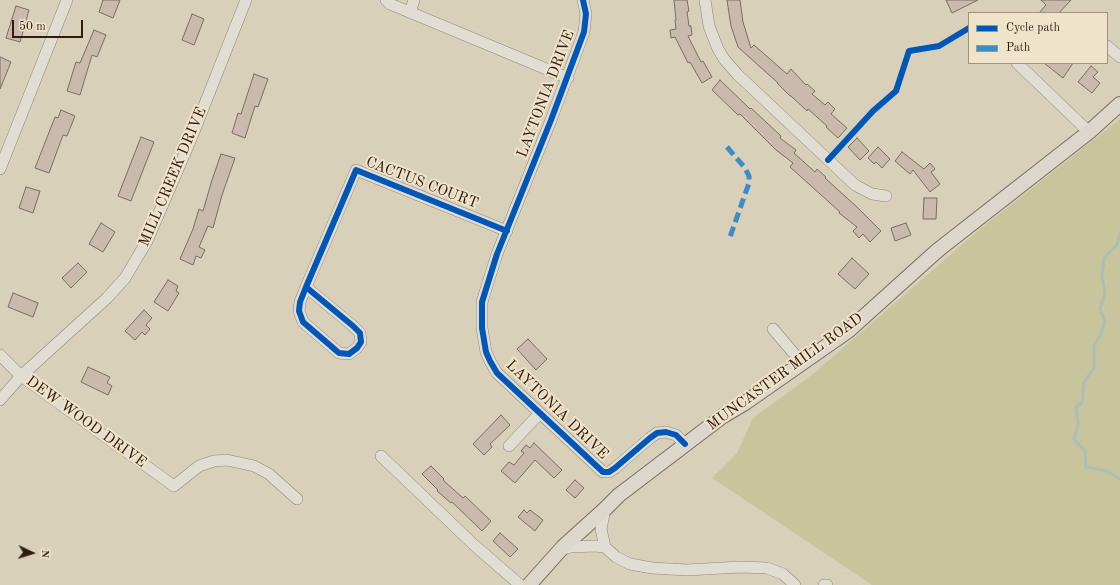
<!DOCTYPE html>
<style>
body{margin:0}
#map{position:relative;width:1120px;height:585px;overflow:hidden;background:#d9d0ba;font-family:"Old Standard TT",serif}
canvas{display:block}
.legend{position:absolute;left:968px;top:12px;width:140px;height:52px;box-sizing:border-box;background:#efe4ca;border:1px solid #a3937f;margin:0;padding:5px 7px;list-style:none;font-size:12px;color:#321a0f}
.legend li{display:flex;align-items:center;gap:8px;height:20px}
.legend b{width:20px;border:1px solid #a3937f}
.north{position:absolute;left:12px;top:533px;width:40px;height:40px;-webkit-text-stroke:3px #efe4ca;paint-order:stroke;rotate:94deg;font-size:11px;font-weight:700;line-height:16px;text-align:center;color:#321a0f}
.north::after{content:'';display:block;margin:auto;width:14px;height:18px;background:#321a0f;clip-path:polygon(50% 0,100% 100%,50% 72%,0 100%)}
.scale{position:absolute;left:12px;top:20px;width:71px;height:18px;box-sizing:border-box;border:2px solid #321a0f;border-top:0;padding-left:5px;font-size:12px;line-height:14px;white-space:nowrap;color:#321a0f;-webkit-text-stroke:3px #efe4ca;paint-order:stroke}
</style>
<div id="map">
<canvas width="1120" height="585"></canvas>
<ul class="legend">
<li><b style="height:5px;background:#0057b8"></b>Cycle path</li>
<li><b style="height:5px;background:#3c8cc7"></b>Path</li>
</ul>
<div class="north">N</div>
<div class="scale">50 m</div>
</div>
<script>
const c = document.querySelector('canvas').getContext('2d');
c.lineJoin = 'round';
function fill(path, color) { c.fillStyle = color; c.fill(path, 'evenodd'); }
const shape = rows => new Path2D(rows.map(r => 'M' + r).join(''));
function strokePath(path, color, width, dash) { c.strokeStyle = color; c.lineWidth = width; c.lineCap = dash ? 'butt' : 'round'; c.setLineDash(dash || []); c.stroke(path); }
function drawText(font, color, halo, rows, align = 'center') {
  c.font = font + ' "Old Standard TT",serif'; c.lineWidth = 4; c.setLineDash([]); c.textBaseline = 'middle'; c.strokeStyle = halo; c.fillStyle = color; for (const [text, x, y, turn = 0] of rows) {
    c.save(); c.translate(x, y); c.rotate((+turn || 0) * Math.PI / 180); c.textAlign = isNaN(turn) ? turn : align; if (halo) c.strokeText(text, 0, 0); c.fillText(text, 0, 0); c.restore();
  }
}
const green = shape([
 [1120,119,1120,585,872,585,712,478,737,453,753,418,813,374,980,229]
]);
const stream = shape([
 [1120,233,1117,245,1104,258,1102,276,1105,293,1100,309,1105,321,1101,334,1094,346,1094,368,1084,382,1082,402,1076,407,1078,425,1074,439,1085,451,1086,467,1107,471,1120,479]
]);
const building = shape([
 [103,0,120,0,113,18,99,12,103,0],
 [674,0,687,0,689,11,687,12,689,26,691,26,692,35,688,36,701,62,703,61,712,77,702,83,690,62,688,63,675,37,671,38,670,30,676,29,675,20,676,20,674,0],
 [727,0,740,0,743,22,751,48,754,45,787,74,791,69,806,85,807,84,815,91,812,94,825,105,828,102,835,109,831,114,847,128,838,138,826,127,827,126,808,109,807,111,791,96,790,96,777,83,778,83,738,47,731,26,727,0],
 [946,0,978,0,952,13,946,0],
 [1041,0,1071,0,1059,13,1039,13,1046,5,1041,0],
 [16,6,29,10,20,42,6,38,16,6],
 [192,14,204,19,194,45,182,40,192,14],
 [94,30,106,35,97,57,92,55,80,95,67,91,76,62,80,63,94,30],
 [0,57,11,62,0,89,0,57],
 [1044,63,1073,63,1063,78,1044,63],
 [1091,66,1098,72,1093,77,1100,83,1092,93,1078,82,1091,66],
 [254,74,268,79,258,107,255,106,245,138,232,133,238,113,241,114,254,74],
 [720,80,750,109,751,108,781,136,780,138,796,150,794,153,815,172,817,169,826,177,825,178,857,207,881,231,870,242,863,234,859,238,853,231,857,227,839,213,840,212,790,167,793,163,776,150,740,114,738,115,712,90,720,80],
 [61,110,75,116,67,136,63,135,49,173,35,168,55,117,58,118,61,110],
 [141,137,154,142,131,201,118,196,141,137],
 [857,138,869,151,860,160,848,147,857,138],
 [878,147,890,159,882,168,876,162,874,164,868,158,878,147],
 [902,152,924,169,930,163,935,169,931,172,940,184,930,192,913,170,910,174,895,161,902,152],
 [221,154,235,158,222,195,213,228,208,226,199,247,205,250,201,258,196,256,193,265,180,259,193,229,199,209,203,211,212,180,221,154],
 [26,187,40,191,33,213,19,208,26,187],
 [924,198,937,198,936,219,923,219,924,198],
 [101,223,115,232,103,252,89,244,101,223],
 [906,223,911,235,895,241,891,228,906,223],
 [852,258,869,274,855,289,838,274,852,258],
 [78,263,87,272,71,288,62,278,78,263],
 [168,280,178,286,176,291,179,293,168,311,154,302,168,280],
 [13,293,38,303,33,317,8,307,13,293],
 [144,310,152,318,146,325,150,329,145,335,142,332,135,340,125,331,144,310],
 [528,339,547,359,536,370,517,349,528,339],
 [88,367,110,377,107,383,112,386,108,395,81,382,88,367],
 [501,415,510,425,490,444,492,447,484,455,473,444,501,415],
 [534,443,562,470,554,478,535,460,515,483,501,471,509,462,514,465,524,453,521,451,526,445,530,448,534,443],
 [431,466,444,479,443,480,463,498,465,496,491,521,482,531,452,502,451,503,437,491,438,490,422,474,431,466],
 [575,480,584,488,575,498,566,490,575,480],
 [524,510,527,513,530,510,543,520,535,531,518,517,524,510],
 [500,533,518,549,510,557,493,541,500,533]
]);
const minor = shape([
 [386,0,390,4,568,78],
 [583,0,586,14,584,32,551,120,497,254,482,302,482,328,486,352,490,361,497,373,603,472,609,472,615,468,650,438,657,433,666,432,676,435,685,444],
 [705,0,709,26,718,49,724,59,737,74,855,185,872,194,886,196],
 [410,12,414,0],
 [1107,46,1120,57],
 [1017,63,1089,132],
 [0,169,67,0],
 [306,287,353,326,360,333,361,342,357,348,349,354,339,353,303,322,299,311,300,302,306,287,345,196,356,170,507,231],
 [773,329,802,363],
 [0,355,21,376,174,486,199,466,214,461,227,460,254,466,269,474,297,499],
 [0,400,21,376,107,298,125,278,147,241,191,139,246,0],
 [509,446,540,413],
 [381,456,473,544,520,585],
 [605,509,601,529,605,547,616,557,630,564,652,568,687,570,741,567,767,568,783,574,795,585],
 [560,550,571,547,595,546,605,547],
 [824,585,827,585]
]);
const major = shape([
 [529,585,563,547,605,509,619,495,723,416,745,403,848,331,938,250,1089,132,1120,104]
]);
const quiet = shape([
 [727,147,745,168,749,176,749,183,730,237]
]);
const cycleway = shape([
 [583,0,586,14,584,32,551,120,497,254,482,302,482,328,486,352,490,361,497,373,603,472,609,472,615,468,650,438,657,433,666,432,676,435,685,444],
 [828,160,873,111,896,91,909,51,939,46,969,28],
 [306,287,353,326,360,333,361,342,357,348,349,354,339,353,303,322,299,311,300,302,306,287,345,196,356,170,507,231]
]);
const streetNames = [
 ["LAYTONIA DRIVE",546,94,-69],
 ["MILL CREEK DRIVE",173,177,-67],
 ["CACTUS COURT",422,183,21],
 ["MUNCASTER MILL ROAD",785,372,-36],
 ["LAYTONIA DRIVE",557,410,44],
 ["DEW WOOD DRIVE",86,422,36]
];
fill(green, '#c8c59d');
strokePath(stream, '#acbeb5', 3);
fill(building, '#cabaac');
strokePath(building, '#776e62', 1);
strokePath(minor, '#8f8679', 12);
strokePath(major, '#776e62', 16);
strokePath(minor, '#e2ddd2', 11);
strokePath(major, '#dcd7ca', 14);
strokePath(quiet, '#3c8cc7', 5, [10, 5]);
strokePath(cycleway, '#0057b8', 6);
drawText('15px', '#321a0f', '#efe4ca', streetNames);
</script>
